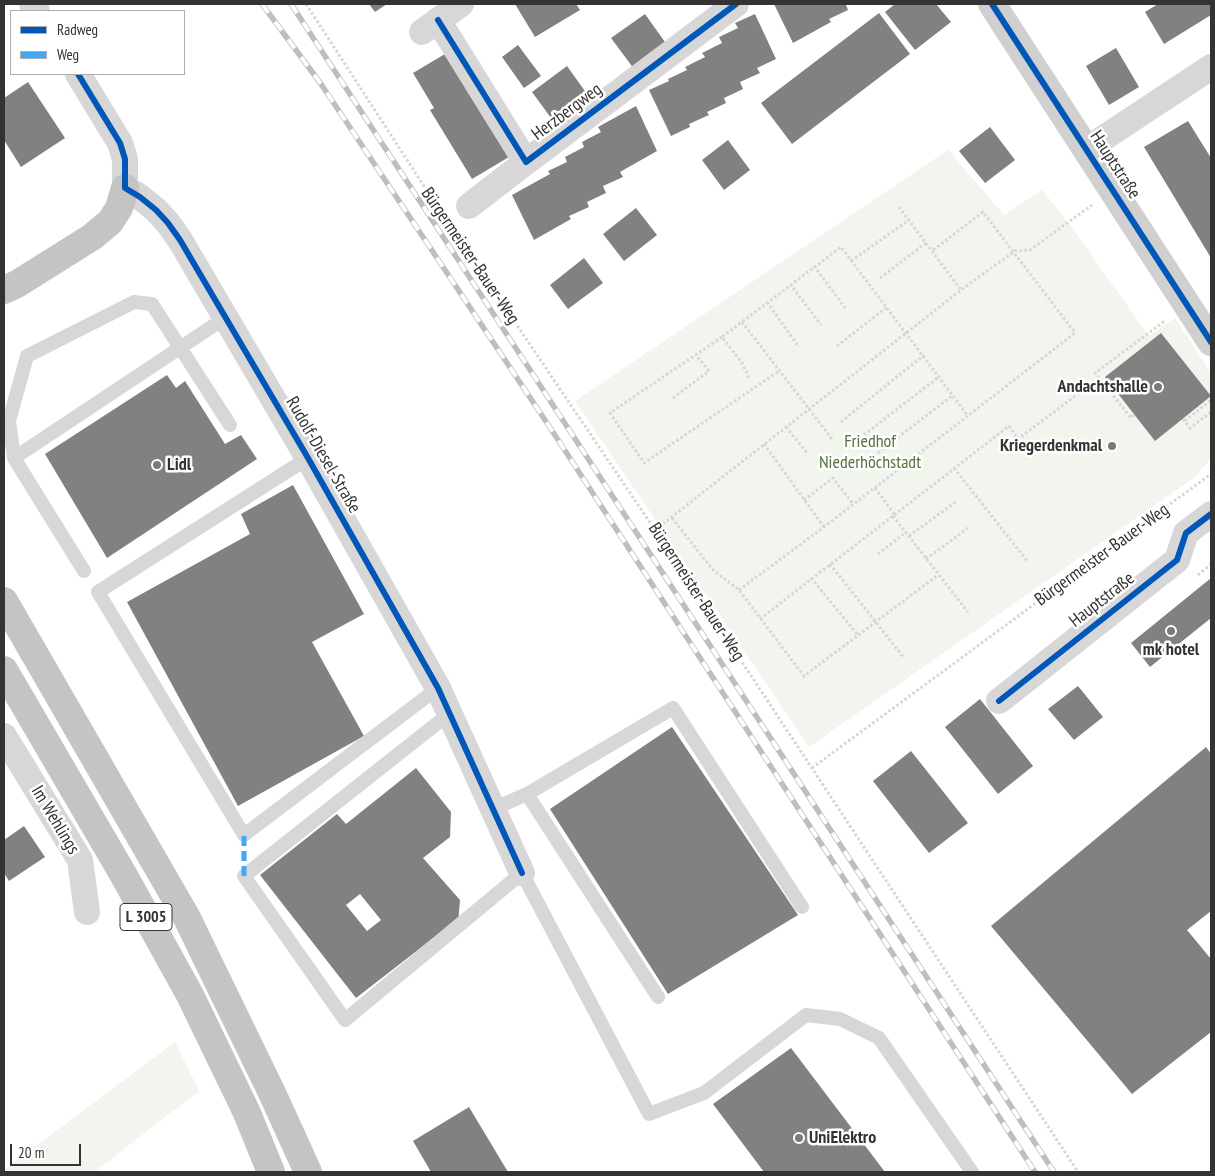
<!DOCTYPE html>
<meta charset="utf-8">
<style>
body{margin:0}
#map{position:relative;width:1215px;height:1176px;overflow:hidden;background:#fff;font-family:"PT Sans Narrow",sans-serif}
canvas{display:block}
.frame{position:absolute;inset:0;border:5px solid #333;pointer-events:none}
.legend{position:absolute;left:10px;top:10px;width:175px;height:65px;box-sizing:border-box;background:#fff;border:1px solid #adadad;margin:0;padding:6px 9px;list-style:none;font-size:15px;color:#333}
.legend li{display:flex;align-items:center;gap:10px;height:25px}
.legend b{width:25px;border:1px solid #adadad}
.scale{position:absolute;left:10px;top:1144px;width:71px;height:22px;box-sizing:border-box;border:2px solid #333;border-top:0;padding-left:6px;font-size:15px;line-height:18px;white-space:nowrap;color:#333;-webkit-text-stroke:4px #fff;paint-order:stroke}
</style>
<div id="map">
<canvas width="1215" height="1176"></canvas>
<div class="frame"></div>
<ul class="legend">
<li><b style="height:6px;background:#0057b8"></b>Radweg</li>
<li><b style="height:6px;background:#3fa9f5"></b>Weg</li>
</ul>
<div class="scale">20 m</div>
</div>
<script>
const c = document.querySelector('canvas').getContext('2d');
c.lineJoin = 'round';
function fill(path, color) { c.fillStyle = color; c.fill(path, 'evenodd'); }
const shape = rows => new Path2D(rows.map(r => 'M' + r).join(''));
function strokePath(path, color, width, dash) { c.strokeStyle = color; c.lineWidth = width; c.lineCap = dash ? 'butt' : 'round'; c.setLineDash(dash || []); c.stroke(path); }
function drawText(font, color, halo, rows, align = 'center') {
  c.font = font + ' "PT Sans Narrow",sans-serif'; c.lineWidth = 5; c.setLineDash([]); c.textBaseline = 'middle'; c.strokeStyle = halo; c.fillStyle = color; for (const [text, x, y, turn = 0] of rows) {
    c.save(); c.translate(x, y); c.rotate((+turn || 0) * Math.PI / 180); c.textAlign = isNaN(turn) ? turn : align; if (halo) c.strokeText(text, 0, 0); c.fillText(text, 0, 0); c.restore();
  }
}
const green = shape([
 [948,150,1004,215,1042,190,1067,221,1149,336,1175,318,1211,373,1211,458,1195,477,809,747,575,401],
 [175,1042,199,1091,94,1172,4,1172,4,1170]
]);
const building = shape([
 [369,4,387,4,375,12],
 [515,4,576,4,580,10,535,37],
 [774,4,849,4,846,5,848,10,829,19,831,22,793,43],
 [895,4,936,4,951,22,915,50,885,12],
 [1158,4,1211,4,1211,15,1164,44,1145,12],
 [879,13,910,54,792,144,761,103],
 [645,14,670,49,637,73,611,38],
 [755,14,776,59,757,68,760,73,740,82,743,89,724,98,726,103,707,112,709,115,689,124,690,127,671,136,649,90,669,81,668,79,687,70,685,67,705,57,702,53,722,43,719,37,738,28,735,23],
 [518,45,541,76,524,88,502,57],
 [1116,48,1139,87,1109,105,1086,66],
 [450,51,509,157,472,179,430,110,434,108,413,73],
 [567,66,597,108,562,133,532,92],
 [28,82,65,138,21,167,4,140,4,98],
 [636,106,657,151,620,172,623,177,603,186,606,193,587,202,589,207,569,216,571,219,534,240,512,195,550,174,548,171,567,162,565,157,584,147,582,142,601,132,598,127],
 [1188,121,1211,158,1211,258,1144,147],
 [990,127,1015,160,985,183,959,151],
 [728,140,750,170,724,190,702,160],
 [636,208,657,235,624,261,603,234],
 [584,258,603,283,568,309,550,285],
 [1161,333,1211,396,1155,441,1105,377],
 [167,375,176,388,185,381,225,444,241,435,257,459,107,558,45,454],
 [293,485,364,614,312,642,364,736,238,806,127,602,250,534,241,514],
 [1211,578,1211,618,1150,667,1131,643],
 [1078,686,1103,717,1074,740,1048,709],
 [980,699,1033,766,998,794,945,727],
 [672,727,798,915,668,994,550,809],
 [1206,747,1211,754,1211,911,1187,930,1211,959,1211,1032,1132,1094,991,926],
 [911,751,968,823,929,853,873,781],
 [416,768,451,812,450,837,423,858,460,900,458,924,432,939,356,998,260,875,337,814,346,824],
 [360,894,381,920,367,931,346,905],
 [24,826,45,857,9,881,4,873,4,840],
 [791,1048,885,1172,764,1172,713,1104],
 [469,1107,508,1172,431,1172,413,1141]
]);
const path = shape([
 [306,4,446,220,655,530,1078,1172],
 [899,207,961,290],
 [851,261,909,220],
 [814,266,846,309],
 [880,278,926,243],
 [790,284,821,325],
 [767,302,799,347],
 [742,322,832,439],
 [722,337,610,413,644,463,779,371],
 [837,346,887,307],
 [749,378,742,363,722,337,841,247,968,416],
 [1099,378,1095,373,1166,320],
 [673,398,709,371,696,355],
 [1183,419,1190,428,1211,412],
 [1185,421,1211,400],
 [841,422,924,355],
 [786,427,808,454],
 [856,441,940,376],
 [764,444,824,527],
 [870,459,953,395],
 [954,468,1028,562],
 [875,488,895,515],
 [804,500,833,478,853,504],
 [893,516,968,612],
 [672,518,713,570,739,590,804,676,938,575],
 [655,530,961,290,1015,251,1030,250,1092,205],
 [909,536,957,501],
 [878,554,906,532],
 [926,559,968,528],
 [830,564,904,658],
 [1198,575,1211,564],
 [811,578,858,635],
 [739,590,824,527,1075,333,983,212,932,251],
 [760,619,1009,426,1018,439,1099,378,1131,418,1134,415],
 [812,768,1211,474]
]);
const lane = shape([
 [14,458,9,421,27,356,134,302,152,304,230,425],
 [308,458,98,592,244,835,438,688],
 [84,571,14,458,225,318],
 [449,714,244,876,345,1020,522,873,649,1114,704,1093,806,1015,840,1019,879,1038,972,1172],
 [527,794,658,997],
 [493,809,527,794,673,708,802,907]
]);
const street = shape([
 [32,4,37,11],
 [438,20,526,162,736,4],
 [422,32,461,4],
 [78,74,120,143,125,159,125,188,140,197,156,210,168,223,180,240,308,458,438,688,522,873],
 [1087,149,1211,67],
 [469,206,526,162],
 [999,701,1177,560,1186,533,1211,514],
 [4,736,80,860,87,912]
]);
const secondary = shape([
 [992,4,1211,342]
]);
const highway = shape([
 [4,290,17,284,92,237,110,222,119,208,125,188],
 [4,601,187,918,273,1095,308,1172],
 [4,670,123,874,190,995,247,1113,271,1172]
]);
const rail = shape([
 [262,4,321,84,549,426,1035,1172],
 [291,4,1054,1172]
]);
const quiet = shape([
 [244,876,244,835]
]);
const cycleway = shape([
 [992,4,1211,342],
 [438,20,526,162,736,4],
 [78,74,120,143,125,159,125,188,140,197,156,210,168,223,180,240,308,458,438,688,522,873],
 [999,701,1177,560,1186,533,1211,514]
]);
const markers = [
 [1158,387,5,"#7a7a7a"],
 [1112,446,5,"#7a7a7a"],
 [157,465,5,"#7a7a7a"],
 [1171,631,5,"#7a7a7a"],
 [799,1138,5,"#7a7a7a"]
];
const shields = [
 [146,917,52]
];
const shieldNames = [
 ["L 3005",146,917]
];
const streetNames = [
 ["Herzbergweg",567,112,-37],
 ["Hauptstraße",1115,165,57],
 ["Bürgermeister-Bauer-Weg",470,256,56],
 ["Rudolf-Diesel-Straße",323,455,60],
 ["Bürgermeister-Bauer-Weg",1102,555,-36],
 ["Bürgermeister-Bauer-Weg",696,592,57],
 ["Hauptstraße",1102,600,-38],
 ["Im Wehlings",55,820,59]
];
const poiNames = [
 ["Andachtshalle",1148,387],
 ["Kriegerdenkmal",1102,446],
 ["Lidl",167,465,"left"],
 ["mk hotel",1171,650,"center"],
 ["UniElektro",809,1138,"left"]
];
const parkNames = [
 ["Friedhof",870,442],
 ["Niederhöchstadt",870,463]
];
fill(green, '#f1f5ed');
fill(building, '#818181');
strokePath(path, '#d6d6d6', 3, [2.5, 2.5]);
strokePath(lane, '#d7d7d7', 14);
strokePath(street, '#d7d7d7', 26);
strokePath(secondary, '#d0d0d0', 28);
strokePath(highway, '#c4c4c4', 28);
strokePath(rail, '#bebebe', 5.5);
strokePath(rail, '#fff', 4, [11]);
strokePath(quiet, '#3fa9f5', 5, [10, 5]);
strokePath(cycleway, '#0057b8', 6);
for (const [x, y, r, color] of markers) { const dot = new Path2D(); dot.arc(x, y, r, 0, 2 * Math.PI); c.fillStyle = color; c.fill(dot); strokePath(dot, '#fff', 2); }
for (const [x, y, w] of shields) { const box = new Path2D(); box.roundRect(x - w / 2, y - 13.5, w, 27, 4); c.fillStyle = '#fff'; c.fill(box); strokePath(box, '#333', 1); }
drawText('bold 16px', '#333', null, shieldNames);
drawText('18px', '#333', '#fff', streetNames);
drawText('bold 18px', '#333', '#fff', poiNames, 'right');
drawText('18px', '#56703f', '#fff', parkNames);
</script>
